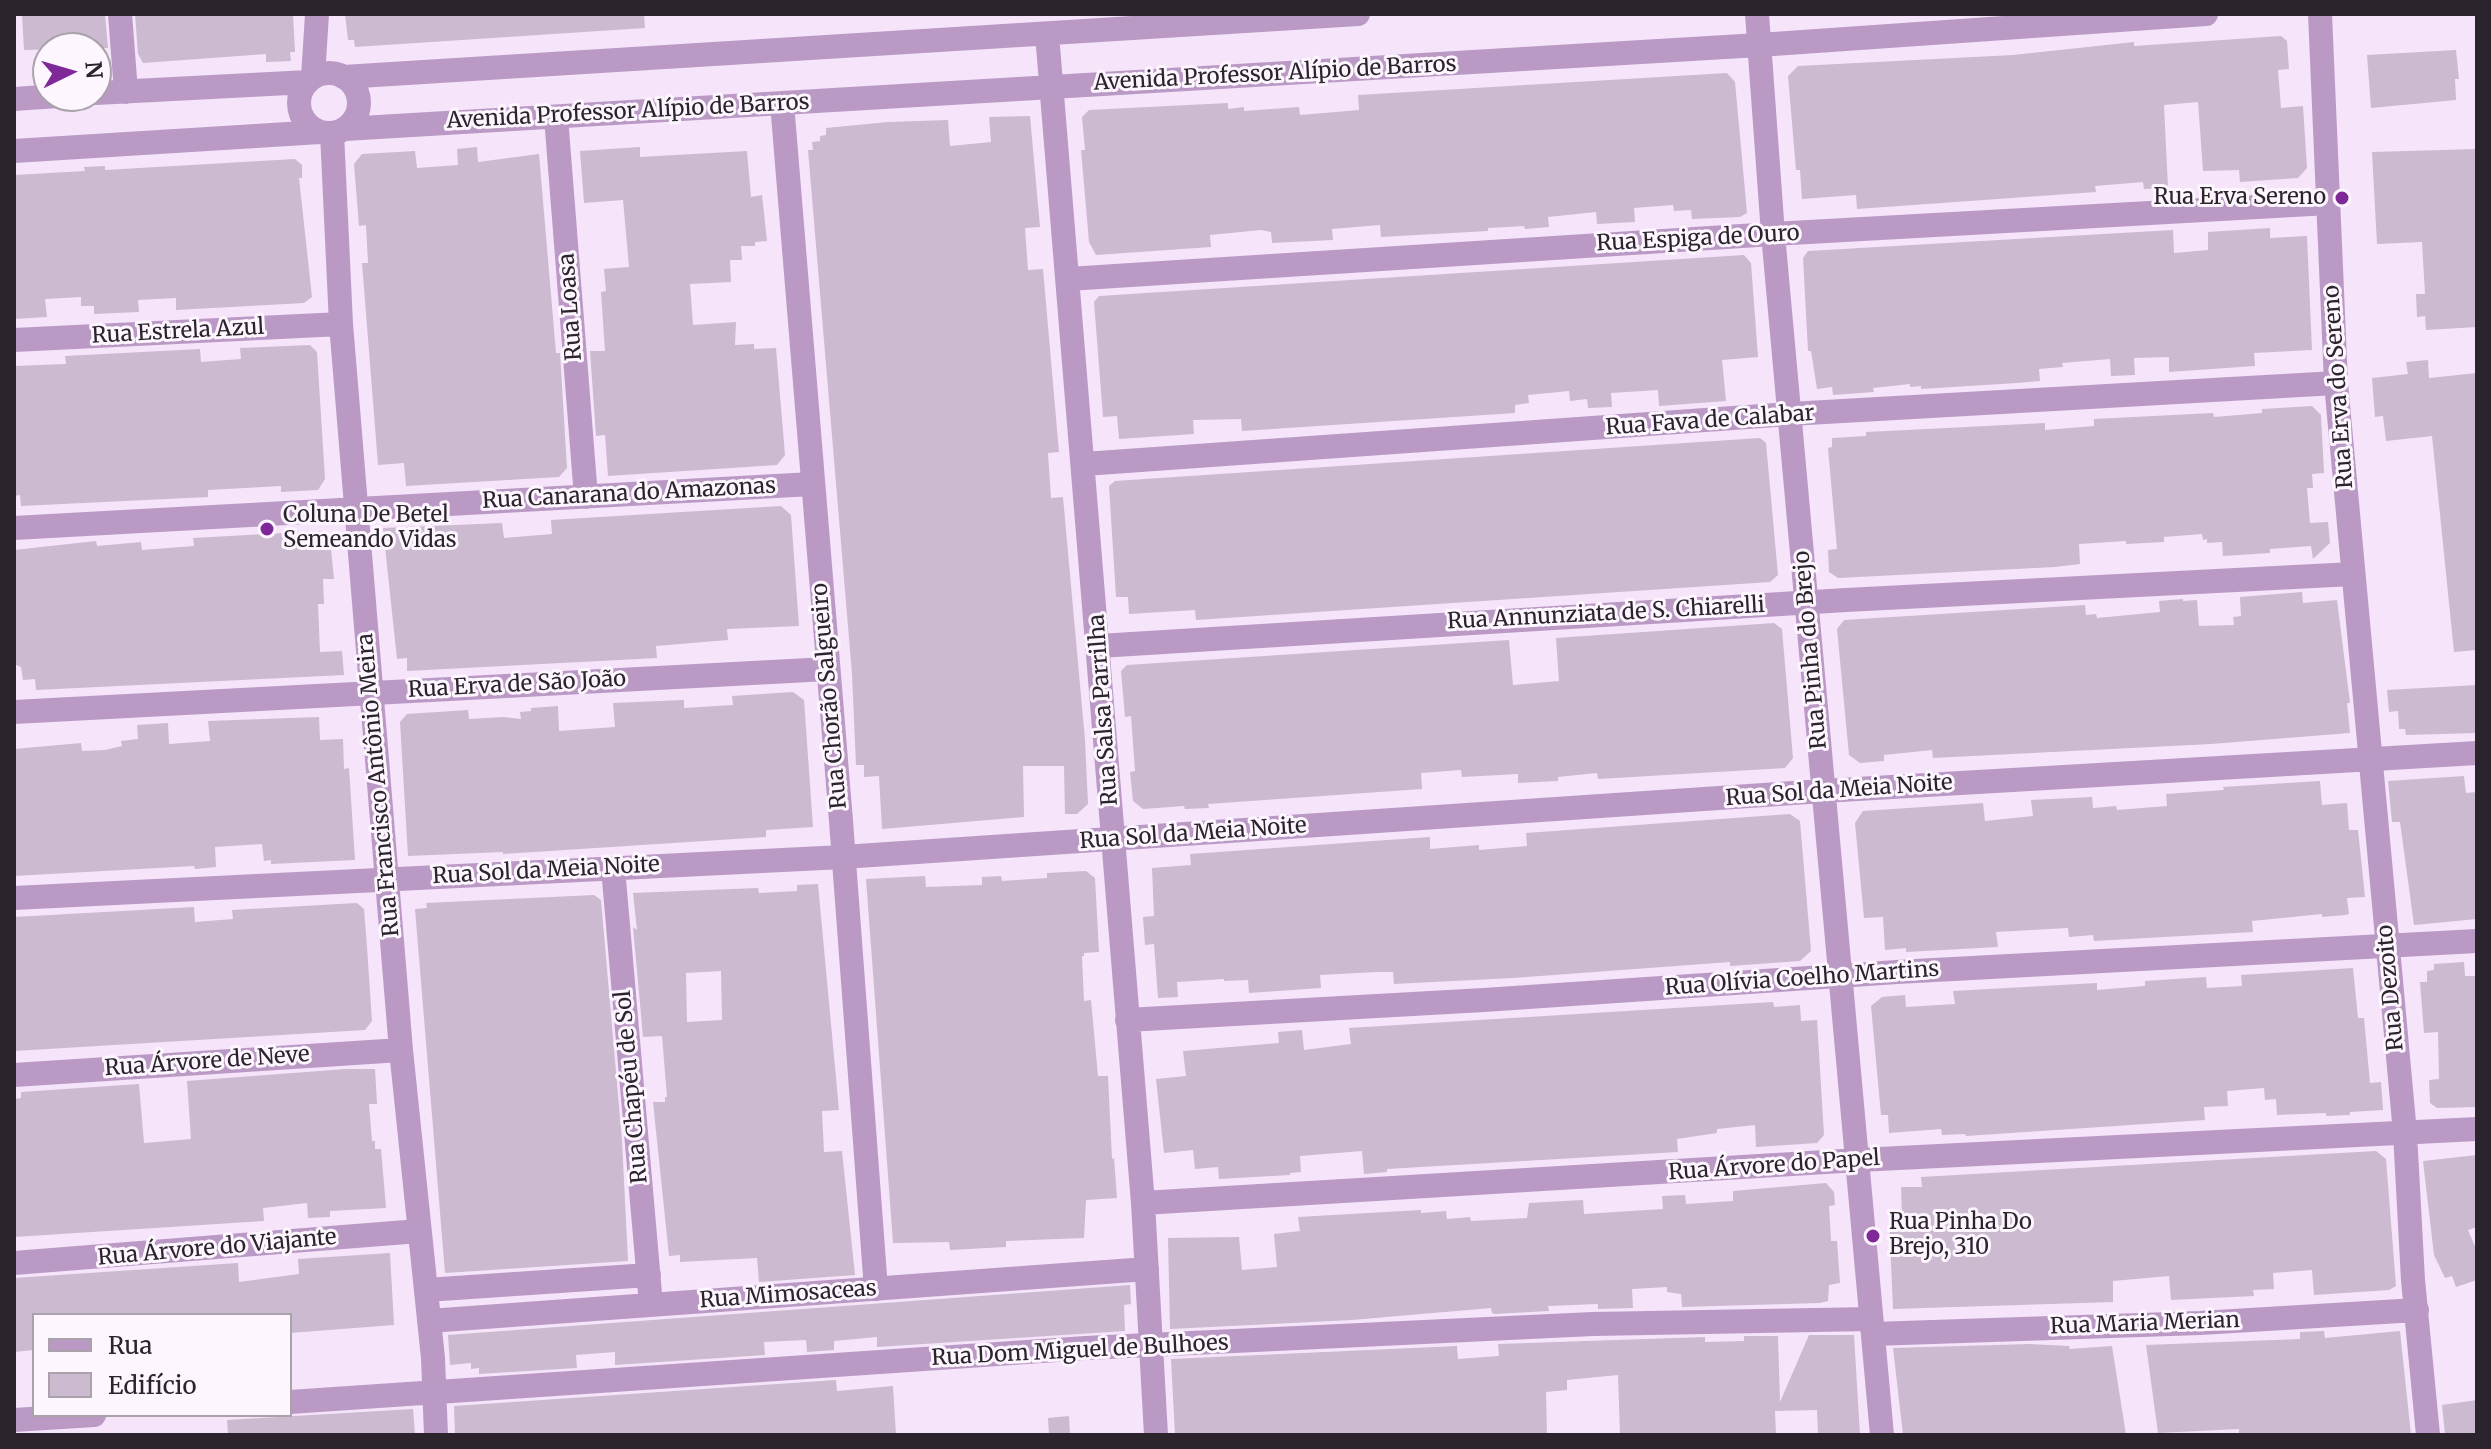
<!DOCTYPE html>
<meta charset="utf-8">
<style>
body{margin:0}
#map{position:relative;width:2491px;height:1449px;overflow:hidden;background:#f6e4fb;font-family:Merriweather,serif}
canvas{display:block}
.frame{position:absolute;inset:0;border:16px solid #2b242d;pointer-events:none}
.legend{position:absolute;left:32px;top:1313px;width:260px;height:104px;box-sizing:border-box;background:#fdf6ff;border:2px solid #a9a2ab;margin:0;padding:10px 14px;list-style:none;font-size:24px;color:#2b242d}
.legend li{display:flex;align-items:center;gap:16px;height:40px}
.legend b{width:40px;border:2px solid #a9a2ab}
.north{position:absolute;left:32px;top:32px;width:80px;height:80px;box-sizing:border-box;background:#fdf6ff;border:2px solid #a9a2ab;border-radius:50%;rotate:85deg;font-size:22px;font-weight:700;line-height:32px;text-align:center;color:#2b242d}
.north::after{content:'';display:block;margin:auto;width:28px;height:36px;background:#7f2998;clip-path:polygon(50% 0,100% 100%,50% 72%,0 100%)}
</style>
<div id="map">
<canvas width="2491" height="1449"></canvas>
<div class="frame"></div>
<ul class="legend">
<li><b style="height:10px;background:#ba9ac5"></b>Rua</li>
<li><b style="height:22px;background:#cbbad0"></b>Edifício</li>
</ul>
<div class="north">N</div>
</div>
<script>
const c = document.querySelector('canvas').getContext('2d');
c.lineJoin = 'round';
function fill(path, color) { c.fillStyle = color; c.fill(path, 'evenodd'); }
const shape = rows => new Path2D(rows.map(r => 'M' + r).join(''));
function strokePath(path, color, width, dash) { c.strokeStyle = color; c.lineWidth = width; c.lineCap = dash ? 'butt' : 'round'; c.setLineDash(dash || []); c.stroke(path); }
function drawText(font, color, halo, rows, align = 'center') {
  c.font = font + ' Merriweather,serif'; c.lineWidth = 6; c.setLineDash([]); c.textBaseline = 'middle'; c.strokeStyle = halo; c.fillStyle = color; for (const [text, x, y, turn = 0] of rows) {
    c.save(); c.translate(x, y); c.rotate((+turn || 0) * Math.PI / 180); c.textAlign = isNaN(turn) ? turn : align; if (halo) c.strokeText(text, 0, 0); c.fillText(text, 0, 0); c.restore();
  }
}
const building = shape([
 [22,14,105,14,108,48,24,50],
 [135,14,293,14,295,52,290,52,291,61,266,62,266,54,143,63,138,54],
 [345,14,644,14,645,28,355,47,354,40,348,40],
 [2281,36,2287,41,2289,69,2278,70,2281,108,2303,106,2307,168,2298,178,2240,182,2239,170,2203,171,2198,102,2164,105,2168,188,2144,189,2143,182,2095,186,2096,192,1857,209,1856,195,1802,199,1800,170,1796,170,1788,76,1798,66,2013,55,2134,42,2134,46],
 [2456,50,2459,79,2455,79,2456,100,2371,108,2367,55],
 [1727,73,1735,82,1743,169,1747,213,1740,217,1692,219,1691,210,1674,211,1673,205,1634,208,1635,222,1597,224,1596,212,1548,217,1549,227,1525,229,1524,226,1488,228,1488,231,1381,237,1380,225,1332,229,1333,240,1272,243,1271,232,1261,230,1210,235,1211,247,1096,255,1089,242,1081,150,1085,150,1082,117,1089,110,1228,103,1228,109,1244,107,1244,111,1299,107,1300,115,1359,110,1358,95],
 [1030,116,1040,227,1025,228,1028,270,1043,269,1059,452,1048,453,1051,498,1063,497,1085,740,1088,804,1077,814,1065,814,1064,766,1023,766,1024,817,882,829,879,776,864,777,864,765,856,765,852,674,808,150,813,150,812,142,820,141,820,136,826,135,826,128,888,122,948,120,950,146,991,142,989,117],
 [477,147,478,162,539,154,556,353,560,353,567,468,559,477,406,486,404,463,378,465,362,263,368,263,366,225,359,226,354,164,362,154,415,151,417,168,458,165,457,149],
 [640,147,640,157,747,151,751,197,762,195,767,241,755,242,755,246,741,246,742,260,730,260,731,282,690,284,693,325,736,322,735,345,754,344,754,349,776,348,785,455,777,465,608,476,605,435,596,436,590,351,605,351,601,292,606,291,604,269,629,267,623,200,584,203,580,151],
 [2477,149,2477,327,2426,330,2425,316,2417,317,2416,294,2425,294,2422,242,2377,244,2372,152],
 [295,159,302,165,302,178,299,178,312,297,304,303,176,310,176,298,138,300,139,312,94,314,94,306,81,306,81,297,45,299,47,317,14,319,14,175,85,171,84,167,105,166,105,170],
 [2270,228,2270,238,2307,236,2312,350,2254,353,2255,366,2169,372,2169,357,2134,358,2135,375,2111,376,2110,359,2062,363,2063,367,2039,369,2040,381,2017,383,1921,389,1921,386,1910,387,1910,384,1873,388,1874,392,1833,395,1832,387,1817,389,1811,351,1808,351,1803,258,1808,251,2173,230,2174,253,2208,250,2208,232],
 [1744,255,1751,263,1758,357,1722,360,1726,401,1659,406,1658,390,1611,393,1612,407,1588,408,1587,399,1570,401,1569,391,1528,395,1529,403,1515,405,1515,413,1242,431,1241,419,1193,420,1194,434,1119,439,1117,416,1103,417,1094,302,1099,296],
 [310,345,317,352,325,479,318,490,281,492,281,486,208,490,208,497,21,506,20,495,14,496,14,366,66,364,65,356,200,349,201,362,241,359,240,348],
 [2428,360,2429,378,2477,373,2477,650,2454,652,2432,436,2386,441,2383,416,2375,417,2372,378,2408,374,2406,362],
 [2312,406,2321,415,2324,473,2312,474,2313,488,2307,488,2310,523,2328,522,2330,543,2313,559,2311,546,2270,549,2270,553,2223,556,2222,542,2207,543,2207,539,2203,540,2202,534,2164,537,2164,542,2126,544,2126,541,2079,544,2080,564,2055,567,1838,578,1829,572,1828,550,1837,549,1828,448,1832,447,1832,438,1866,436,1866,432,1887,431,2045,423,2045,430,2094,426,2094,419,2213,413,2214,417,2262,413,2262,409],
 [1760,438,1766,443,1778,575,1770,582,1196,620,1195,610,1129,614,1128,597,1116,597,1109,486,1115,481],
 [781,506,791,515,799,626,727,629,728,640,656,646,657,658,407,671,407,658,397,659,383,528,502,523,504,538,552,534,551,520],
 [320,531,330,539,334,579,323,579,324,604,318,604,320,652,342,651,344,675,36,690,35,679,23,680,21,667,14,664,14,550,96,541,97,546,141,542,142,550,194,546,193,538],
 [2302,592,2303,603,2337,600,2350,703,2347,703,2350,733,2211,744,1933,758,1932,750,1884,755,1884,761,1860,763,1849,755,1837,629,1844,620,2085,605,2086,615,2096,614,2097,618,2160,612,2159,601,2183,599,2183,601,2197,600,2199,626,2234,625,2233,617,2241,616,2240,597],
 [1774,623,1782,629,1793,758,1785,768,1598,779,1597,773,1558,777,1558,781,1518,783,1518,774,1462,777,1461,770,1421,773,1422,789,1208,804,1209,808,1185,809,1184,806,1143,809,1133,801,1130,772,1135,771,1131,716,1125,717,1121,671,1127,665,1509,640,1513,685,1559,681,1556,638],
 [2477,685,2477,733,2406,735,2405,729,2399,729,2398,711,2389,712,2387,690],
 [793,692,804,700,813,827,766,830,766,837,503,854,503,852,408,856,400,722,407,714,468,710,469,719,503,717,521,719,520,712,531,711,531,708,558,706,559,731,615,727,613,703,684,700,684,708,733,705,732,696],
 [319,717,320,740,343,739,344,769,349,768,355,860,271,864,271,860,264,861,262,844,215,847,216,867,195,869,194,866,14,876,14,749,81,743,82,751,105,750,122,746,121,741,138,739,137,725,168,723,169,744,210,741,208,721],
 [2464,776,2466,793,2477,792,2477,919,2414,925,2400,822,2392,822,2388,781],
 [2320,781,2322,805,2347,803,2349,830,2358,830,2365,897,2347,898,2349,914,2345,915,2322,917,2322,914,2252,921,2253,932,2094,941,2093,935,2069,937,2068,928,1996,932,1998,947,1906,952,1906,948,1885,950,1883,917,1864,918,1855,823,1863,811,1983,803,1985,821,2033,816,2031,800,2092,797,2093,808,2116,806,2117,810,2167,806,2166,794,2224,790,2223,787],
 [1790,814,1800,821,1811,951,1800,961,1730,966,1730,962,1513,978,1394,984,1393,972,1377,972,1320,975,1321,988,1249,993,1248,980,1224,981,1224,979,1177,982,1178,997,1158,998,1154,944,1145,945,1143,917,1154,916,1152,868,1191,865,1190,854,1430,837,1430,849,1479,845,1479,850,1527,846,1526,833],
 [1086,871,1095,878,1099,952,1084,953,1084,956,1082,956,1084,1001,1091,1000,1098,1076,1108,1076,1112,1159,1114,1158,1117,1198,1086,1200,1084,1238,1006,1241,1006,1247,950,1250,949,1242,893,1243,866,879,925,876,926,887,982,885,982,877,1001,876,1002,881,1047,878,1047,873],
 [818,884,839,1110,822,1111,824,1152,842,1151,855,1275,759,1282,757,1258,680,1262,680,1255,669,1256,653,1102,665,1102,665,1097,667,1097,662,1036,643,1037,633,927,637,930,633,893,758,888,759,893,797,891,797,885],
 [721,971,722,1020,687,1022,686,973],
 [594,895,601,900,622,1141,628,1261,445,1273,415,909,427,908,426,903],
 [357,903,364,909,367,947,372,1021,365,1030,14,1051,14,917,194,907,195,922,233,919,232,910],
 [2464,962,2465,976,2477,976,2477,1107,2437,1108,2430,1103,2429,1080,2439,1079,2438,1032,2424,1033,2420,982,2427,982,2427,971,2434,970,2434,964],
 [2353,968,2358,1018,2364,1018,2370,1083,2381,1082,2383,1110,2350,1112,2350,1115,2326,1116,2326,1113,2277,1115,2276,1099,2265,1100,2264,1088,2227,1091,2228,1106,2204,1107,2205,1120,1966,1136,1965,1134,1942,1135,1941,1129,1889,1133,1888,1115,1881,1115,1871,1006,1882,997,1905,995,1906,1007,1955,1004,1953,991,2097,983,2097,990,2145,986,2145,981,2206,977,2207,988,2242,986,2241,975],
 [1773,1002,1774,1007,1800,1005,1801,1021,1817,1020,1824,1135,1817,1143,1756,1147,1755,1125,1717,1129,1717,1133,1677,1139,1678,1152,1387,1169,1387,1172,1364,1174,1362,1151,1300,1156,1301,1172,1290,1173,1290,1175,1219,1179,1218,1167,1195,1169,1193,1150,1164,1153,1156,1079,1186,1076,1183,1051,1279,1043,1278,1032,1302,1030,1304,1050,1351,1044,1349,1028],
 [346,1069,375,1069,377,1104,369,1104,372,1141,375,1141,375,1149,381,1149,386,1208,330,1211,330,1217,308,1218,307,1203,263,1208,264,1221,14,1237,14,1099,21,1098,21,1092,139,1084,144,1143,191,1139,187,1081],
 [2376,1151,2386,1159,2396,1286,2389,1290,2314,1295,2312,1270,2273,1273,2274,1289,2253,1290,2254,1296,2171,1300,2169,1276,2113,1281,2113,1302,1893,1309,1889,1217,1902,1216,1901,1187,1922,1187,1921,1177],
 [2477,1155,2477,1227,2468,1230,2477,1251,2477,1280,2456,1287,2452,1276,2445,1278,2434,1255,2423,1161],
 [1826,1183,1834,1192,1835,1205,1829,1206,1831,1241,1837,1241,1840,1283,1829,1285,1828,1301,1820,1303,1682,1307,1681,1294,1667,1292,1667,1287,1632,1289,1633,1308,1598,1309,1598,1304,1548,1306,1549,1311,1495,1314,1492,1313,1491,1308,1352,1320,1170,1329,1168,1238,1239,1237,1242,1270,1277,1267,1274,1234,1300,1231,1298,1217,1421,1210,1421,1213,1446,1211,1447,1219,1470,1217,1471,1221,1527,1218,1529,1203,1583,1200,1584,1214,1663,1209,1662,1196,1685,1195,1686,1204,1733,1201,1733,1191],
 [390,1253,394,1325,290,1333,290,1315,34,1315,34,1350,14,1352,14,1278,238,1263,239,1282,299,1274,298,1259],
 [1130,1285,1131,1304,1124,1305,1125,1331,877,1347,877,1337,834,1341,834,1350,807,1352,806,1340,764,1342,765,1355,615,1365,615,1352,576,1355,577,1368,479,1374,479,1368,471,1369,471,1363,450,1365,448,1335],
 [2324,1331,2325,1338,2400,1331,2411,1435,2239,1435,2239,1429,2158,1433,2146,1345,2300,1339,2300,1332],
 [1809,1335,1854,1335,1860,1435,1818,1433,1817,1410,1775,1411,1776,1435,1620,1435,1618,1375,1567,1380,1567,1390,1546,1392,1547,1435,1175,1435,1171,1359,1457,1346,1458,1359,1499,1356,1498,1344,1705,1337,1705,1342,1744,1341,1744,1336,1778,1336,1780,1402],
 [2029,1344,2069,1346,2070,1349,2112,1346,2126,1435,1903,1435,1893,1348],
 [836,1380,837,1391,893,1386,896,1435,455,1435,454,1406],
 [2477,1400,2477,1435,2445,1435,2442,1405],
 [413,1409,415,1435,228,1435,227,1420],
 [1069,1416,1070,1435,1049,1435,1048,1418]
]);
const minor = shape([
 [120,14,126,92],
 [1757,14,1773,234,1882,1435],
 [2320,14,2336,383,2405,1133,2413,1280,2428,1435],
 [1047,34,1143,1203,1156,1435],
 '299 103a30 30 0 1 1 60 0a30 30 0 1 1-60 0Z',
 [313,77,317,14],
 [343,77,1358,14],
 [96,93,308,82],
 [14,99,58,96],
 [782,103,841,821,876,1289],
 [556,117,586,497],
 [345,129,1759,45,2206,14],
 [332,133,341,324,401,1050,433,1358,436,1435],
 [14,151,320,132],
 [1068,279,1773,234,2329,203],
 [14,340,341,324],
 [1084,464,1790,414,2336,383],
 [14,528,812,484],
 [1099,646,1846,600,2353,574],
 [14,712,828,669],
 [613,868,651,1305],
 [14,898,843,857,1823,791,2477,753],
 [1127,1020,1484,1000,1897,972,2477,941],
 [14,1075,401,1050],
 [1143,1203,1859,1160,2477,1129],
 [14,1263,419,1231],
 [426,1290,649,1275],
 [429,1321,1147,1269],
 [1873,1334,2200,1323,2417,1310],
 [290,1402,1086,1348,1593,1324,1871,1319],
 [14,1420,94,1415]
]);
const markers = [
 [2342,198,8,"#7f2998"],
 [267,529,8,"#7f2998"],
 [1873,1236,8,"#7f2998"]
];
const streetNames = [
 ["Avenida Professor Alípio de Barros",1275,74,-3],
 ["Avenida Professor Alípio de Barros",628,112,-3],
 ["Rua Espiga de Ouro",1698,239,-3],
 ["Rua Loasa",571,307,-94],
 ["Rua Estrela Azul",178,332,-3],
 ["Rua Erva do Sereno",2339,387,-94],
 ["Rua Fava de Calabar",1710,421,-4],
 ["Rua Canarana do Amazonas",629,494,-3],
 ["Rua Annunziata de S. Chiarelli",1606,614,-3],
 ["Rua Pinha do Brejo",1811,650,-95],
 ["Rua Erva de São João",517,685,-3],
 ["Rua Chorão Salgueiro",830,696,-95],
 ["Rua Salsa Parrilha",1104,710,-94],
 ["Rua Francisco Antônio Meira",379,785,-95],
 ["Rua Sol da Meia Noite",1839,791,-4],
 ["Rua Sol da Meia Noite",1193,834,-4],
 ["Rua Sol da Meia Noite",546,871,-3],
 ["Rua Olívia Coelho Martins",1802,979,-4],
 ["Rua Dezoito",2391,988,-95],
 ["Rua Árvore de Neve",207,1062,-4],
 ["Rua Chapéu de Sol",632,1087,-95],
 ["Rua Árvore do Papel",1774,1166,-4],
 ["Rua Árvore do Viajante",217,1248,-5],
 ["Rua Mimosaceas",788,1295,-4],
 ["Rua Maria Merian",2145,1324,-2],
 ["Rua Dom Miguel de Bulhoes",1080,1351,-3]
];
const poiNames = [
 ["Rua Erva Sereno",2326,198,"right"],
 ["Coluna De Betel",283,516],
 ["Semeando Vidas",283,541],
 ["Rua Pinha Do",1889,1223],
 ["Brejo, 310",1889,1248]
];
fill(building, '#cbbad0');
strokePath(minor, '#ba9ac5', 24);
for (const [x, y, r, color] of markers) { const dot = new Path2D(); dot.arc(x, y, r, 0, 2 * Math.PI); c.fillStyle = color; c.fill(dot); strokePath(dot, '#fdf6ff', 3); }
drawText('22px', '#2b242d', '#fdf6ff', streetNames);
drawText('22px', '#2b242d', '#fdf6ff', poiNames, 'left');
</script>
